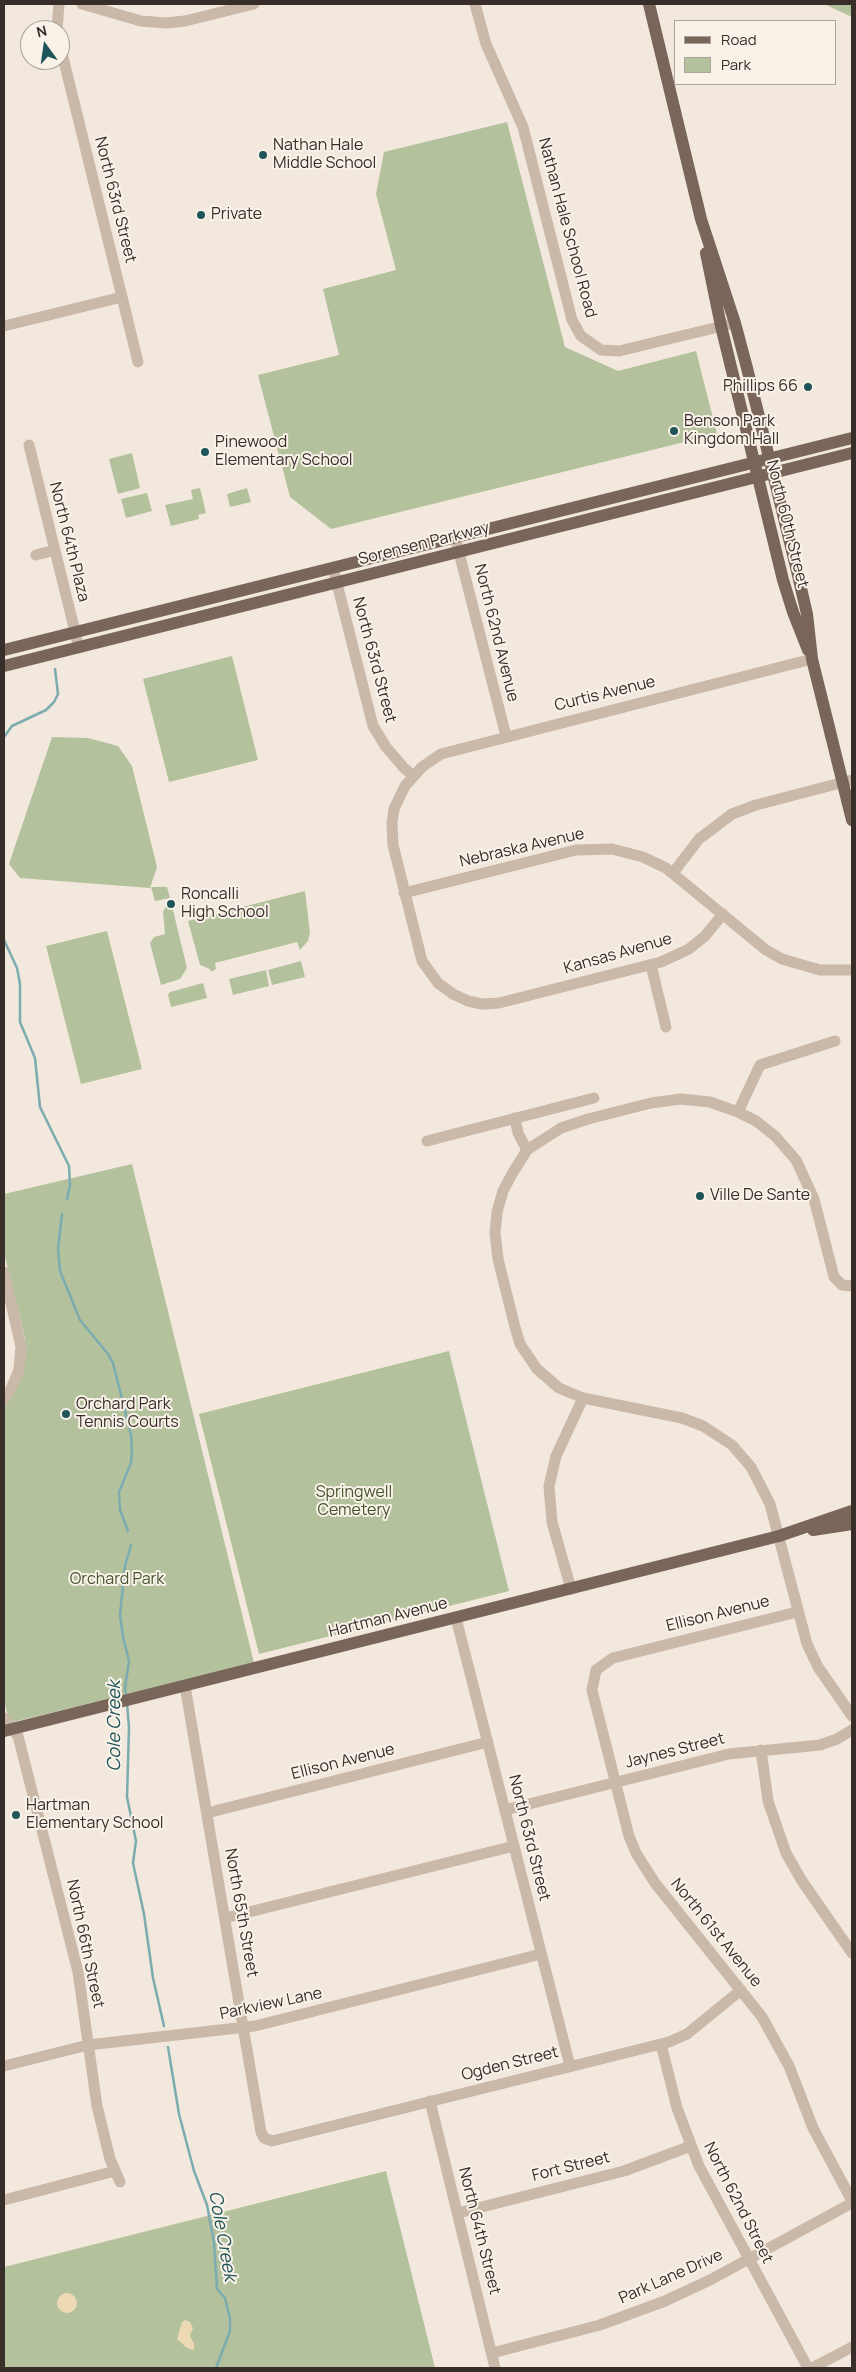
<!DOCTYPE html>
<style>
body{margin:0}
#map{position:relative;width:856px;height:2372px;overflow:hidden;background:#f2e8dd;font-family:Manrope,sans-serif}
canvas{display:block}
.frame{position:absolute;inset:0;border:5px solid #372d29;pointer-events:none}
.legend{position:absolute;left:674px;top:20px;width:162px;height:65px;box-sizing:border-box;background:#f9f2e9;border:1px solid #aba39c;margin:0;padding:6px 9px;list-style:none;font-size:15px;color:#372d29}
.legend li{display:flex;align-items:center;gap:10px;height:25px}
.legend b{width:25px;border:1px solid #aba39c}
.north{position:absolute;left:20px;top:20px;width:50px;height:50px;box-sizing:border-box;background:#f9f2e9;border:1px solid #aba39c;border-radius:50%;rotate:346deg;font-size:14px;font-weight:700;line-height:20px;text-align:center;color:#372d29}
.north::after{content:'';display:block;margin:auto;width:18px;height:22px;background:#1f5458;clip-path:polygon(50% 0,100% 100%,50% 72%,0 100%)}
</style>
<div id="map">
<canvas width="856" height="2372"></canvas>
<div class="frame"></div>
<ul class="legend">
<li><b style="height:6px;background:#79655a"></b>Road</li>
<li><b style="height:14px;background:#b4c19d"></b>Park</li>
</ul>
<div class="north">N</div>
</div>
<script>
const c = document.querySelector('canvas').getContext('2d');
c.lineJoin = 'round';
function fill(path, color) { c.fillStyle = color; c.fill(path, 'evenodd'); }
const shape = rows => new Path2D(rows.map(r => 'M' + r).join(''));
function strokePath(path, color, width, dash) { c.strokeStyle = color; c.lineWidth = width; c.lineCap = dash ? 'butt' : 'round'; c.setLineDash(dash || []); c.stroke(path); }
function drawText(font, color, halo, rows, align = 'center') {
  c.font = font + ' Manrope,sans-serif'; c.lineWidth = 4; c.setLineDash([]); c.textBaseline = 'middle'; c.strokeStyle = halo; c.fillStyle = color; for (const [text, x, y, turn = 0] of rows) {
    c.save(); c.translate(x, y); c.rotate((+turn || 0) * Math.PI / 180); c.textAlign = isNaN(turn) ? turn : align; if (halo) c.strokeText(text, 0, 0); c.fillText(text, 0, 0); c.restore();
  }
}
const green = shape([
 [824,4,852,4,852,17],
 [507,122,565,347,618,371,696,351,717,434,331,529,290,497,258,375,339,355,323,289,396,270,376,194,384,152],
 [132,453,140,488,118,494,109,459],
 [200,488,206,513,198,515,199,519,171,526,165,505,193,499,191,490],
 [247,488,251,502,230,507,227,494],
 [147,493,152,511,126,518,121,499],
 [232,656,258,760,169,782,143,679],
 [52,737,88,738,118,746,132,766,157,867,150,888,20,878,9,864],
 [151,887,167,887,170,898,155,901],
 [305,891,310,933,308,941,300,950,297,942,215,963,216,969,211,972,210,969,200,965,188,921],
 [171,902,187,968,180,979,161,985,150,943,154,937,165,934,163,912,167,904],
 [107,931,142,1069,81,1084,46,946],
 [301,961,305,977,272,985,268,970],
 [266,970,269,986,233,995,229,979],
 [203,983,207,998,171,1007,168,995,170,992],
 [132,1164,254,1663,13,1722,8,1716,4,1701,4,1405,9,1398,26,1356,25,1338,4,1253,4,1194],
 [449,1351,509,1591,259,1654,199,1414],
 [386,2171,435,2368,4,2368,4,2267]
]);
const sand = shape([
 '57 2303a10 10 0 1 1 20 0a10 10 0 1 1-20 0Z',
 [185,2320,190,2322,193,2328,190,2336,194,2344,194,2350,187,2348,177,2339,182,2322]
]);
const stream = shape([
 [4,737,12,726,46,710,54,702,58,694,55,669],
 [4,940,17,968,20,984,20,1022,35,1058,40,1107,69,1166,70,1185,67,1199],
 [62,1214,58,1249,60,1271,80,1320,108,1354,113,1363,131,1435,132,1450,131,1463,119,1492,120,1510,128,1531],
 [126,1695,125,1688,129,1661,123,1637,120,1615,125,1566,131,1545],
 [127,1703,129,1728,127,1797,136,1841,133,1863,144,1914,153,1978,164,2026],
 [168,2047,179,2114,194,2171,207,2205,214,2242,217,2289,225,2298,230,2318,230,2331,216,2368]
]);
const minor = shape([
 [82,4,141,21,166,23,185,21,254,4],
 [475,4,486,44,523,127,572,320,581,336,601,350,619,351,735,323],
 [57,30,59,4],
 [60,45,138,362],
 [4,326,122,297],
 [29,445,79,648],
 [455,537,506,736],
 [36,555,55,550],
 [333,568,373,726,386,747,404,768,414,776],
 [673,873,699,839,732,814,756,805,852,780],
 [404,893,576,850,612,849,643,857,666,868,766,950,782,959,820,970,852,970],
 [723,914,705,936,689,949,661,962,499,1003,482,1004,468,1001,453,994,438,983,422,961,393,845,392,823,394,809,405,786,422,767,441,754,812,659],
 [651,965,666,1027],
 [738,1112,760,1065,835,1041],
 [515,1118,518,1133,527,1150],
 [427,1141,594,1098],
 [4,1272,21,1347,19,1370,11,1389,4,1399],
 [852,1286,842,1285,834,1277,814,1199,796,1160,775,1136,756,1121,738,1112,710,1102,681,1099,651,1103,588,1119,561,1128,527,1150,512,1174,503,1191,497,1212,495,1233,498,1259,515,1327,520,1344,537,1369,559,1388,583,1398,682,1418,703,1426,732,1445,751,1467,770,1504,807,1644,818,1667,852,1716],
 [571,1589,552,1522,549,1486,556,1456,583,1398],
 [797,1612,613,1658,596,1670,592,1690,629,1836,636,1853,655,1883,762,2017,789,2066,813,2128,852,2201],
 [456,1618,570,2066],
 [185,1686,261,2132,264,2138,272,2141,669,2042,687,2034,741,1990],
 [4,1718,18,1736,78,1972,97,2106,110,2159,120,2182],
 [761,1750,768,1801,786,1853,802,1881,852,1953],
 [505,1810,729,1754,820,1745,837,1739,852,1730],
 [207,1813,488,1742],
 [225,1918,514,1846],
 [661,2044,677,2108,699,2166,808,2368],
 [4,2066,88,2045,255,2026,541,1954],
 [430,2101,495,2368],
 [4,2200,115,2171],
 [458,2213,624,2171,691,2146],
 [492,2353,600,2325,665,2301,710,2280,852,2203],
 [812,2368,852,2347]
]);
const major = shape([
 [649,4,701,219,735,323,747,368,797,571,807,614,812,659,852,820],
 [706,253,721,326,783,580,793,612,808,650],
 [4,650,852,438],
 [4,666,852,453],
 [813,1530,852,1524],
 [4,1731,779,1536,852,1511]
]);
const markers = [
 [263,155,5,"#1f5458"],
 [201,215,5,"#1f5458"],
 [808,387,5,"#1f5458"],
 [674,431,5,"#1f5458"],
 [205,452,5,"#1f5458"],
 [171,904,5,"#1f5458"],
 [700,1196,5,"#1f5458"],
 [66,1414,5,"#1f5458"],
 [16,1815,5,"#1f5458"]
];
const poiNames = [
 ["Nathan Hale",273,146],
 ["Middle School",273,164],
 ["Private",211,215],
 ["Phillips 66",798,387,"right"],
 ["Benson Park",684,422],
 ["Kingdom Hall",684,440],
 ["Pinewood",215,443],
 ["Elementary School",215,461],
 ["Roncalli",181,895],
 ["High School",181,913],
 ["Ville De Sante",710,1196],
 ["Orchard Park",76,1405],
 ["Tennis Courts",76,1423],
 ["Hartman",26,1806],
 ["Elementary School",26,1824]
];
const streetNames = [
 ["North 63rd Street",115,200,76],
 ["Nathan Hale School Road",567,228,75],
 ["North 60th Street",787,524,76],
 ["North 64th Plaza",69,542,76],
 ["Sorensen Parkway",424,544,-14],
 ["North 62nd Avenue",496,633,76],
 ["North 63rd Street",374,660,75],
 ["Curtis Avenue",605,694,-14],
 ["Nebraska Avenue",522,848,-13],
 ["Kansas Avenue",618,954,-16],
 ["Ellison Avenue",718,1614,-14],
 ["Hartman Avenue",388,1618,-14],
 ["Jaynes Street",675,1751,-14],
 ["Ellison Avenue",343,1762,-14],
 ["North 63rd Street",529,1838,76],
 ["North 65th Street",241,1913,80],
 ["North 61st Avenue",716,1933,51],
 ["North 66th Street",85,1944,78],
 ["Parkview Lane",271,2004,-12],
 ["Ogden Street",510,2064,-14],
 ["Fort Street",571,2167,-14],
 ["North 62nd Street",738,2203,63],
 ["North 64th Street",479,2231,76],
 ["Park Lane Drive",671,2277,-24]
];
const parkNames = [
 ["Springwell",354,1493],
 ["Cemetery",354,1511],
 ["Orchard Park",117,1580]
];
const waterNames = [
 ["Cole Creek",115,1726,-90],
 ["Cole Creek",222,2236,80]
];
fill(green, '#b4c19d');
fill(sand, '#eddab4');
strokePath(stream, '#7cacaf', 2.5);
strokePath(minor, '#cab8a9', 11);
strokePath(major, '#79655a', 12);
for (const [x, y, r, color] of markers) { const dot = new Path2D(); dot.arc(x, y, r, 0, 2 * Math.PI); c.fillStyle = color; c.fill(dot); strokePath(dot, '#f9f2e9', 2); }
drawText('16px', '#372d29', '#f9f2e9', poiNames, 'left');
drawText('16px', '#372d29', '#f9f2e9', streetNames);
drawText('16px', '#46552d', '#f9f2e9', parkNames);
drawText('italic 18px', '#1f5458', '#f9f2e9', waterNames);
</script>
